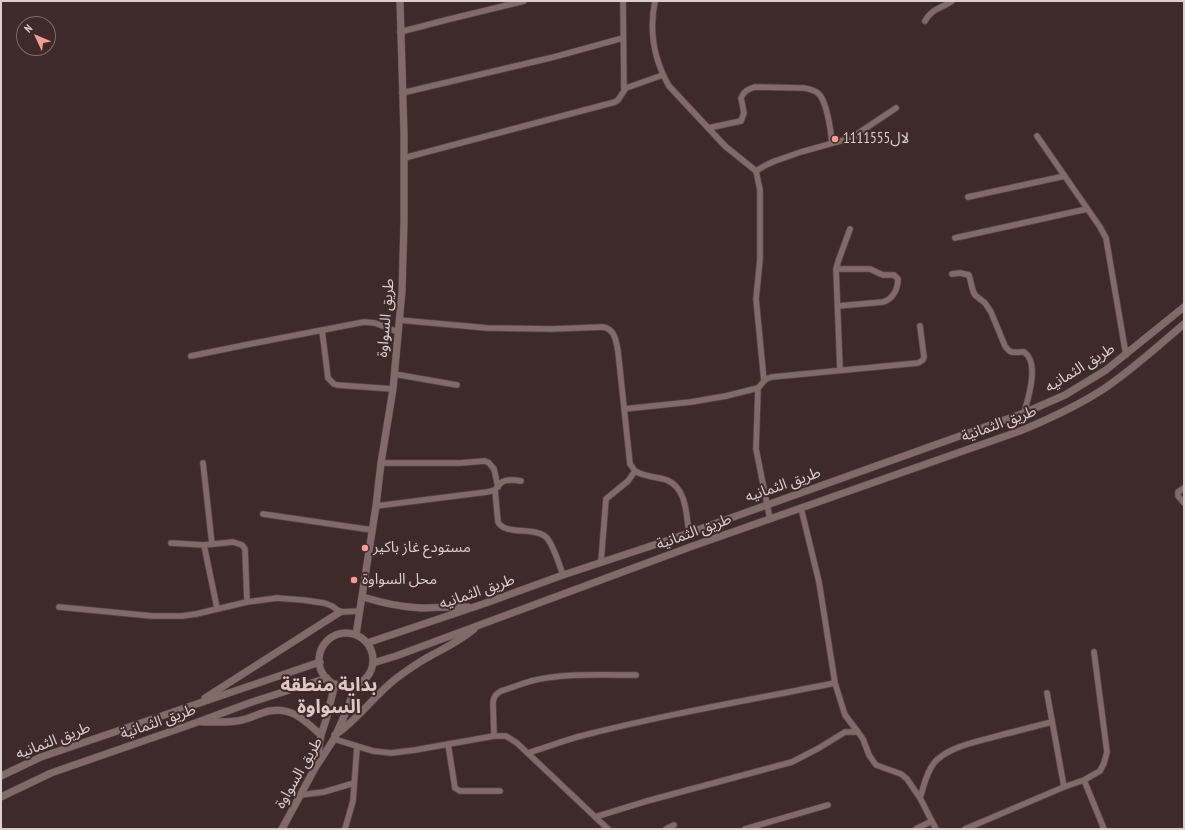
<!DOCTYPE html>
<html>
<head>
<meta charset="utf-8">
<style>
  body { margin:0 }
  #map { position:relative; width:1185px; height:830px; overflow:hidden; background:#3e2b29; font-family:"PT Sans Narrow",sans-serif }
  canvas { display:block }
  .frame { position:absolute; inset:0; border:2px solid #dbcecd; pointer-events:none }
  .north { position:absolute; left:16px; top:16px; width:40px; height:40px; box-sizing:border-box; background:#3e2b29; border:1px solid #7d6c6b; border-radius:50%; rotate:314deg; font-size:11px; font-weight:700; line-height:16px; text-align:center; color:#dbcecd }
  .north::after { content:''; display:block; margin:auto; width:14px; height:18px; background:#f59c93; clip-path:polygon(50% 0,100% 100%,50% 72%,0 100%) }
</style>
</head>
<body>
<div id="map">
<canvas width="1185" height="830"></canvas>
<div class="frame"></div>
<div class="north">N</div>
</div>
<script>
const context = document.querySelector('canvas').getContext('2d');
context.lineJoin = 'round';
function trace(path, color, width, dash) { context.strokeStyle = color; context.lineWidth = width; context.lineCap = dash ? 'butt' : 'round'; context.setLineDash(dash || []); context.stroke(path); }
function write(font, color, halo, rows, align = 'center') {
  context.font = font + ' "PT Sans Narrow","Noto Sans Arabic",sans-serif'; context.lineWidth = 4; context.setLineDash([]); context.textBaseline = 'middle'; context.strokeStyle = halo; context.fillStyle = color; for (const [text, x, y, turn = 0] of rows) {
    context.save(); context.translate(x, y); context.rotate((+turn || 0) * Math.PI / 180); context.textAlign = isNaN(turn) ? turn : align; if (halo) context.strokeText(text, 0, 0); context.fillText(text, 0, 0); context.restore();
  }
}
const minor = new Path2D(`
  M 623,1 L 624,91
  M 655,1 C 649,30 654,60 669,86 L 725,146 L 756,171 L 760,190 L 760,259 L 756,299 L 764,381
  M 925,21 C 931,9 942,8 952,1
  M 400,32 L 446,20 L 524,1
  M 402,93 L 554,57 L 623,38
  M 708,128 L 741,121 L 744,113 L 741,98 C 744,91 748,89 755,87 L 804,88 C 809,89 815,90 819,94 C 827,102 831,132 832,143
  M 1037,136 L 1100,227 L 1106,238 L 1126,355
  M 404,158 L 615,102 L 618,100 L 626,88 L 663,75
  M 756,171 L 766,165 L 775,161 L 801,152 L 851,138 L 896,108
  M 968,197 L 1065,176
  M 955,238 L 1087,209
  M 836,269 L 870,269 L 883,275 L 894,275 L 898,279 C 898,289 893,299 883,302 L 838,306
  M 952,274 L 960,273 L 969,275 L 973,291 L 975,295 L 985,303 L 991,312 L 1005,346 C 1012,356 1015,351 1024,352 C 1040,362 1028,399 1024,413
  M 399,320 L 487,328 L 552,329 L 603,327 C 615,329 616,341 618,351 L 630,464 L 635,471 L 639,473 C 648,477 658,477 667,480 C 687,489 686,514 689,533
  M 322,330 L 328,378 L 334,384 L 337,385 L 393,389
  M 191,356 L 245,345 L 364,322 L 375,323 L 398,332
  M 840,370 L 836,269 L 839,259 L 850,229
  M 394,374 L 457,385
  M 758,388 L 756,449 L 770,519
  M 624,409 L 691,402 L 726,396 L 758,388 L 766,379 L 772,377 L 918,363 L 923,360 L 924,357 L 920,326
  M 203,463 L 212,544
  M 381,463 L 460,463 L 485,461 L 489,463 L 494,469 L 498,487
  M 1184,488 L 1178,492 L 1178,496 L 1184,503
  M 495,490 L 498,522 C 505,536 536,526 547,538 C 552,544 560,566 563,575
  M 376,506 L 487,492 C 498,490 494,489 501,483 C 505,479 515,480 521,481
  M 801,508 L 819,582 L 835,683 L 845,715 L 858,732
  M 263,514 L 372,530
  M 171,543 L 204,545 L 233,542 L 242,545 L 245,549 L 247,602
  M 204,545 L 217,608
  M 601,562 L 606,499 L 628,481 L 635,471
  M 59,607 L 152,616 L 182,616 L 196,614 L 247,602 L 277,598 L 303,600 L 324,603 L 332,606 L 340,612 L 360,611
  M 1047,693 L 1064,787
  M 494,736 L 493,702 C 494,696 496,694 501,691 C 511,688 521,684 531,681 C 564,673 602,675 636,675
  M 334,739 L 373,751 L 391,753 L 415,750 L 494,736 L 506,736 L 517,743 L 608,829
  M 448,744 L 455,788 L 460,791 L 500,791
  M 528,753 C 544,748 560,742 577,737 C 662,715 749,700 835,683
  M 1084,780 L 1104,829
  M 300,795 L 324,792 L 354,783
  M 920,798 C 924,786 926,773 934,763 C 948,746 981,741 1001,735 C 1018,731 1035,726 1052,722
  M 595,817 L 647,801 L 792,762 L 819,748 L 845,732 L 858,732 L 863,739 L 869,755 L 876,765 L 901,774 L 907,779 L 920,798 L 936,829
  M 345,829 L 353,801 L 357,747
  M 666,829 L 674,825
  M 745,829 L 828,805
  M 916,829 L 932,821
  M 965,829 L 1064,787 L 1084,780 L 1100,771 L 1104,763 L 1107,752 L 1094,652`);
const tertiary = new Path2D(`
  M 363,597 C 382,603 401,607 421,608 C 436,608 452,606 468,607
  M319 660a27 27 0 1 1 54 0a27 27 0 1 1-54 0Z
  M 356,635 L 376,506 L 381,463 L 393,389 L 402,291 L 404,222 L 404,134 L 400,1
  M 367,643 L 483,604 L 563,575 L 672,539 L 1024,413 L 1065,395 L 1106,370 L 1184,307
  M 373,663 L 396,656 L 690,547 L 1020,431 C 1049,419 1078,406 1105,388 C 1133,369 1158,346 1184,324
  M 205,698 L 340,612
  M 202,722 C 215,722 229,723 242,720 C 251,718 260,713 269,711 C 293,707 305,721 321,735
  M 335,735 C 359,719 375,694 398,677 C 409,669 420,661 432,655 C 447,647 461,640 474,629
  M 316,764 L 321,735 L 326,720 L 335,684
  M 1,776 L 41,757 L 320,662
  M 1,797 L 51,773 L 198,722 L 252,702 L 327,678
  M 282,829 L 315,768 L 334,739 L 349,705 L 355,685`);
trace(minor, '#584746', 7);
trace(tertiary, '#584746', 8);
trace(minor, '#816a67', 5.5);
trace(tertiary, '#816a67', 7);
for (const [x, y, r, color] of [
  [835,139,4,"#f59c93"],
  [365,548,4,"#f59c93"],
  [354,580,4,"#f59c93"]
]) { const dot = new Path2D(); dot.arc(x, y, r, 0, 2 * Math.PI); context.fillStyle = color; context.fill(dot); trace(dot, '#3e2b29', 1.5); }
write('15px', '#dbcecd', '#3e2b29', [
  ["1111555لال",843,139],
  ["مستودع غاز باكير",373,548],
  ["محل السواوة",362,580]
], 'left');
write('15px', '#dbcecd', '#3e2b29', [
  ["طريق السواوة",386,318,-85],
  ["طريق الثمانيه",1080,368,-32],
  ["طريق الثمانية",999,424,-20],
  ["طريق الثمانيه",783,485,-19],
  ["طريق الثمانية",694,532,-20],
  ["طريق الثمانيه",477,592,-19],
  ["طريق الثمانية",158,722,-19],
  ["طريق الثمانيه",53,741,-21],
  ["طريق السواوة",299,773,-60]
]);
write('bold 19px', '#e2c8c5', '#3e2b29', [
  ["بداية منطقة",329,686],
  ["السواوة",329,708]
]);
</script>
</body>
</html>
